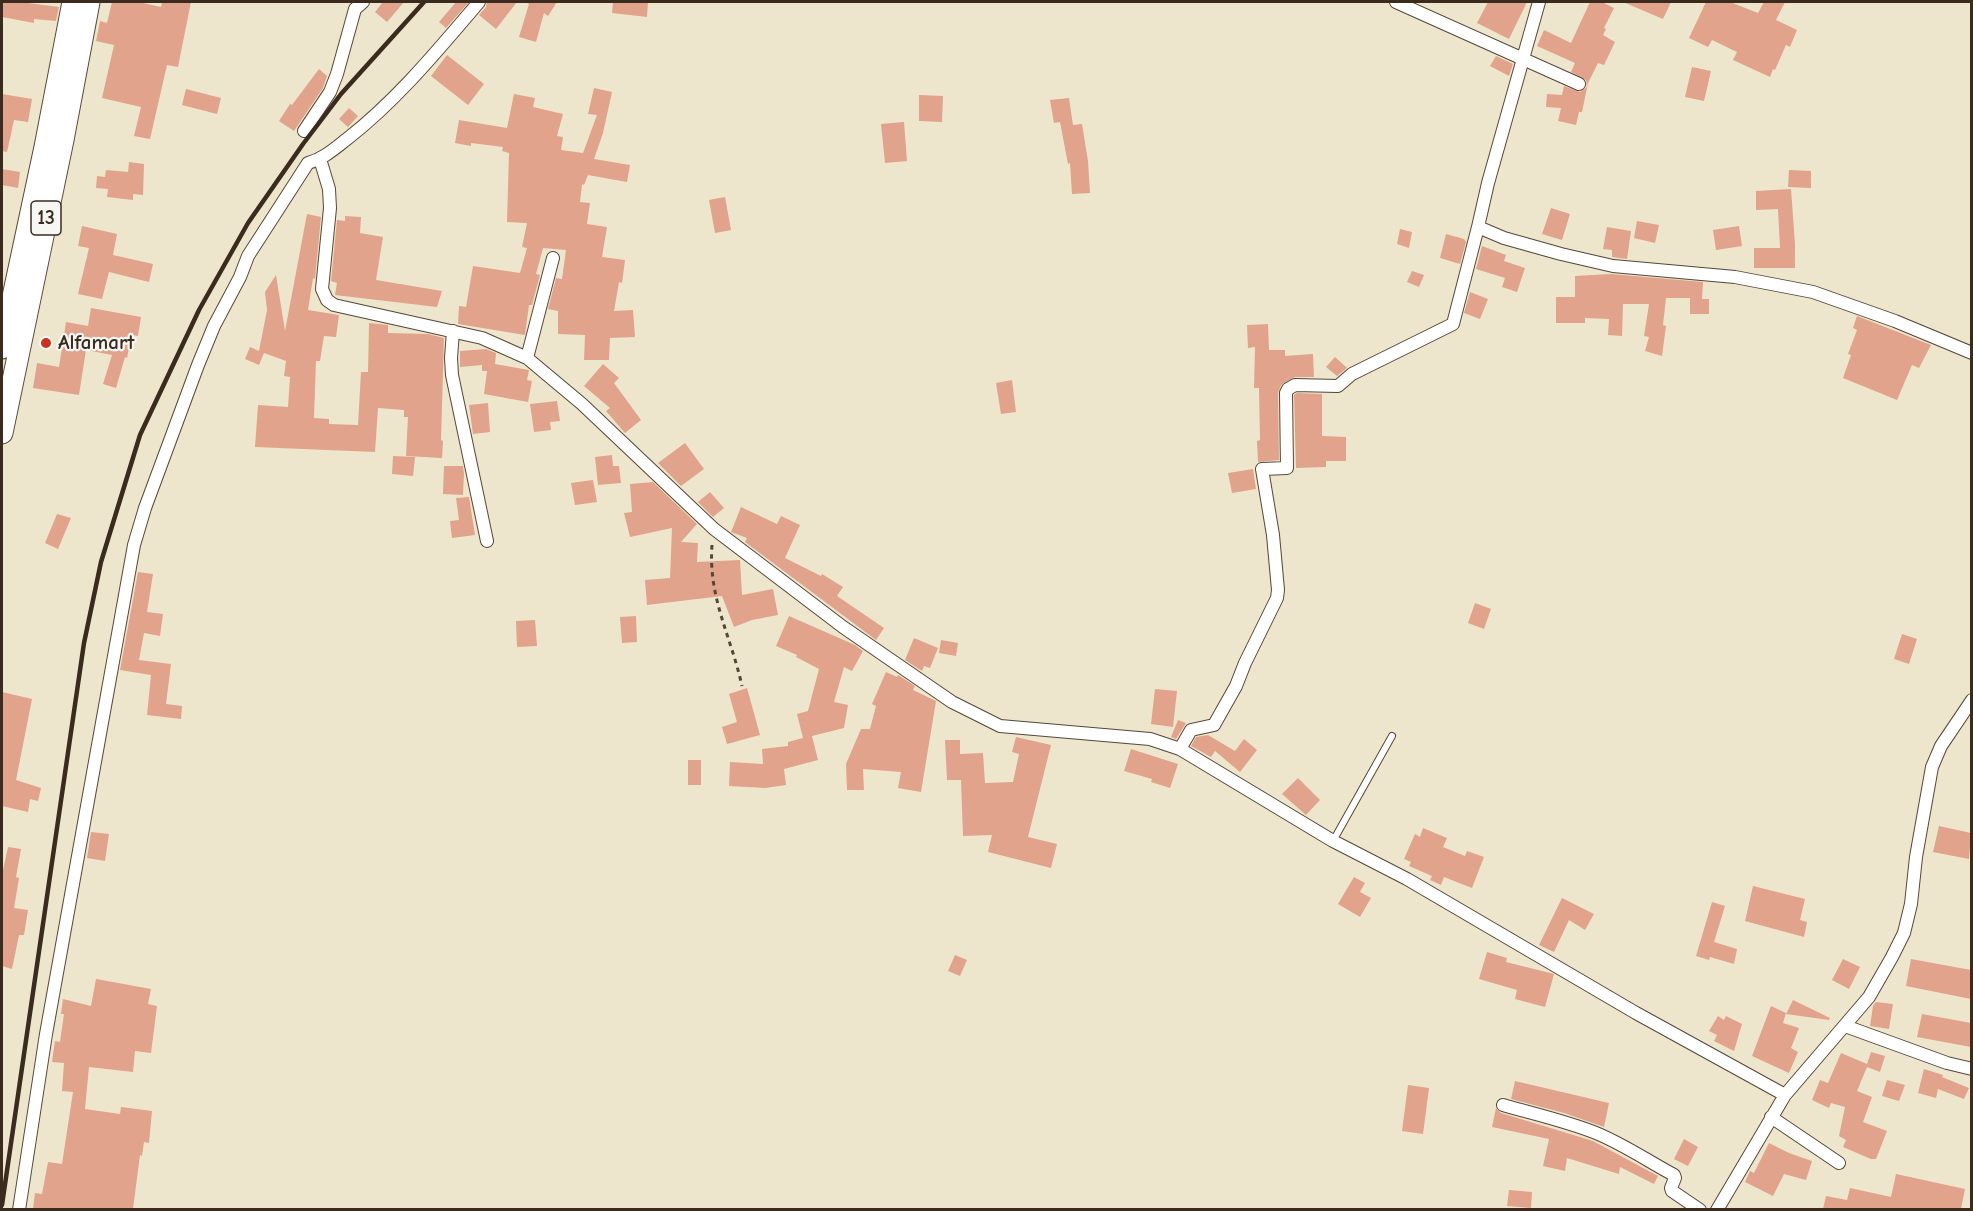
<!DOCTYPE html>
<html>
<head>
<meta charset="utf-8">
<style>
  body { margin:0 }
  #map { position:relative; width:1973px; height:1211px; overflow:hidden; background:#ede6cc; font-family:"Comic Neue",sans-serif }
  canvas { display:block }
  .frame { position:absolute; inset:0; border:3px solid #3b2a1e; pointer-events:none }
</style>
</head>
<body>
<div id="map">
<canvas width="1973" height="1211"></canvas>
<div class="frame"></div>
</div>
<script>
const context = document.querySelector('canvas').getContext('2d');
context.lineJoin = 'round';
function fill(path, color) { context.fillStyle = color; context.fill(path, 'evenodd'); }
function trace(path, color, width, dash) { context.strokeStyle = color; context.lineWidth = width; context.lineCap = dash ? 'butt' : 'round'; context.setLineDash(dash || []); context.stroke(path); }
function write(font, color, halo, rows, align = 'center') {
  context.font = font + ' "Comic Neue",sans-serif'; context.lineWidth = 4.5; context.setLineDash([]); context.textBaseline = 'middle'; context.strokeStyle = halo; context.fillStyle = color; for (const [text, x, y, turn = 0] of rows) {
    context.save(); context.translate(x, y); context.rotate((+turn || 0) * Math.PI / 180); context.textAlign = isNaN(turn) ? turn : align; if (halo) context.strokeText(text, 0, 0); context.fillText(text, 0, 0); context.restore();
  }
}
fill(new Path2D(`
  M 2,2 L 20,2 L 59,7 L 56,21 L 34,19 L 34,23 L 2,17 Z
  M 112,2 L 138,2 L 161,7 L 162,2 L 191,2 L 178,67 L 167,65 L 150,139 L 134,136 L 141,107 L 102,98 L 114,45 L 96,41 L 100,21 L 107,23 Z
  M 383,2 L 404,2 L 387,22 L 375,12 Z
  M 456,2 L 469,2 L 446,28 L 439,22 Z
  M 487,2 L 517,2 L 496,29 L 479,15 L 486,7 Z
  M 525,2 L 557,2 L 548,16 L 544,13 L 536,42 L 519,37 L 529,4 Z
  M 613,2 L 648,2 L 647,17 L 612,13 Z
  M 1488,2 L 1527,2 L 1509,39 L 1477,23 Z
  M 1590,2 L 1602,2 L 1614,8 L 1604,28 L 1606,29 L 1603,35 L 1615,42 L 1604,65 L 1598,63 L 1588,83 L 1582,112 L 1579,112 L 1576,125 L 1558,121 L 1561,108 L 1546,107 L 1547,94 L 1562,95 L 1564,86 L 1580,92 L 1587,87 L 1586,80 L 1571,72 L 1575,63 L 1537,46 L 1544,30 L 1571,43 Z
  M 1623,2 L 1671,2 L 1663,19 Z
  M 1706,2 L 1730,2 L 1758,13 L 1764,2 L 1785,2 L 1776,20 L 1797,30 L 1790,47 L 1786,45 L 1775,70 L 1773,69 L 1770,77 L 1733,60 L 1737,52 L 1712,40 L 1708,47 L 1689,38 Z
  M 447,55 L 484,84 L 468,105 L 431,76 Z
  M 1496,56 L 1513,64 L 1509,76 L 1490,66 Z
  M 1692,67 L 1711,71 L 1704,101 L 1685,97 Z
  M 319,69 L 327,76 L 323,88 L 294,131 L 279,121 L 290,104 L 292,105 Z
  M 594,88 L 612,92 L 603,133 L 594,159 L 630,165 L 627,182 L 588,175 L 584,185 L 582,184 L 580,202 L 590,203 L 587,224 L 607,227 L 602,257 L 625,260 L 622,283 L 619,282 L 614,311 L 633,310 L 635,337 L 610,338 L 609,360 L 584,360 L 585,335 L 558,334 L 558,311 L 548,309 L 556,278 L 562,279 L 566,250 L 543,248 L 536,274 L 540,275 L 532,305 L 529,305 L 525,335 L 458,324 L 459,306 L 466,307 L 473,266 L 520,273 L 527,248 L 522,247 L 527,223 L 507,222 L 509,153 L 502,151 L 503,147 L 471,143 L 471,146 L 455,143 L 459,120 L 507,128 L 514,94 L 535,98 L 533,107 L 563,114 L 557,136 L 563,137 L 561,150 L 583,153 L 597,115 L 588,114 Z
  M 186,89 L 221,98 L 217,114 L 182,105 Z
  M 2,94 L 32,99 L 28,122 L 14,120 L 7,152 L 2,151 Z
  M 919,95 L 943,96 L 942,122 L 919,121 Z
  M 1069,98 L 1073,125 L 1082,124 L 1088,161 L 1090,193 L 1072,194 L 1070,163 L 1068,164 L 1060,122 L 1054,123 L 1050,100 Z
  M 349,108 L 358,116 L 348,127 L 339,119 Z
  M 904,122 L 907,161 L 885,163 L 881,124 Z
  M 129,162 L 144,164 L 143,195 L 133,194 L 133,200 L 107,197 L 108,189 L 96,188 L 97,176 L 105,177 L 106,170 L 128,172 Z
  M 2,169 L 20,172 L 18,188 L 2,185 Z
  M 1789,170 L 1811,171 L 1811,188 L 1788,187 Z
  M 1791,189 L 1795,244 L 1795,268 L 1754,268 L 1754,248 L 1780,248 L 1778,209 L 1756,210 L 1756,191 Z
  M 725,197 L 731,230 L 715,233 L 709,200 Z
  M 1551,208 L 1570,214 L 1562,240 L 1542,234 Z
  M 307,214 L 321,217 L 315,279 L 313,278 L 308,310 L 339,315 L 336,337 L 324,336 L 320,361 L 316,361 L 314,418 L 329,419 L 329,424 L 358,425 L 361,372 L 368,372 L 369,323 L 388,325 L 388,333 L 428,334 L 444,338 L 441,440 L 443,441 L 442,458 L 406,456 L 408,417 L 404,417 L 404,410 L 378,408 L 375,452 L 255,447 L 258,405 L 288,407 L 290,377 L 284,376 L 286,361 L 264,353 L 259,365 L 245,359 L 250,347 L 259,351 L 267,310 L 265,292 L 276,275 L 285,331 Z
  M 345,216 L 361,217 L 360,233 L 383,237 L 376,280 L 442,291 L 437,307 L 335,295 L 337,283 L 331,281 L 337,220 L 345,221 Z
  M 1637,221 L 1659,225 L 1655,243 L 1634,238 Z
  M 82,226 L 117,234 L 113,255 L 153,264 L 149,282 L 109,272 L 102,299 L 78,294 L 89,248 L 78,246 Z
  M 1739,226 L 1742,246 L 1716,250 L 1713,230 Z
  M 1607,227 L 1631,231 L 1627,259 L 1612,257 L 1612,250 L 1603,249 Z
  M 1400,229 L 1412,232 L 1409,248 L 1397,244 Z
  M 1446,234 L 1464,239 L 1466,242 L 1460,264 L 1440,258 Z
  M 1482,246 L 1506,255 L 1504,261 L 1525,268 L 1517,292 L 1502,287 L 1505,278 L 1476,269 Z
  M 1412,271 L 1424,275 L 1419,287 L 1407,282 Z
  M 1611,274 L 1703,282 L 1702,299 L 1709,299 L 1709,314 L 1690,314 L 1690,298 L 1666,298 L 1663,325 L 1666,326 L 1662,356 L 1645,351 L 1649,337 L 1644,336 L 1649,304 L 1623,304 L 1622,336 L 1608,335 L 1609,319 L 1585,318 L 1585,323 L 1556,323 L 1556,297 L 1575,297 L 1575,276 Z
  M 1470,292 L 1488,299 L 1480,319 L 1464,313 Z
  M 91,308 L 141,317 L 138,336 L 132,335 L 127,358 L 125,357 L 116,388 L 103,384 L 112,355 L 86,350 L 79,395 L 33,388 L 37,363 L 59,367 L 66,322 L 88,326 Z
  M 1857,316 L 1931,345 L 1919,368 L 1912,365 L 1897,400 L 1843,378 L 1851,355 L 1848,354 L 1857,330 L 1853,328 Z
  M 1268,324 L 1269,350 L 1285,350 L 1285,356 L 1313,354 L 1314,377 L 1295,377 L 1281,385 L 1278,393 L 1279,460 L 1258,462 L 1257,441 L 1260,440 L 1259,388 L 1254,388 L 1255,347 L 1248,348 L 1247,325 Z
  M 486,349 L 496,353 L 495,364 L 529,370 L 527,380 L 532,381 L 528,402 L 484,394 L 487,371 L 482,371 L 482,365 L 460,367 L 460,351 Z
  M 1335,357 L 1347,368 L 1337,376 L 1326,367 Z
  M 603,364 L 619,378 L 614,383 L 641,420 L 625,433 L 606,411 L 610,408 L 584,386 Z
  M 1012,380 L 1016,412 L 1001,414 L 996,383 Z
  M 1297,393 L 1322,394 L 1322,436 L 1346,437 L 1346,461 L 1326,461 L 1326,467 L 1296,468 L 1294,395 Z
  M 557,401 L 560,421 L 550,422 L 551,430 L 534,432 L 530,404 Z
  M 488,403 L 490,432 L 473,434 L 469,405 Z
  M 685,443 L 704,469 L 681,486 L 658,463 Z
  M 612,455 L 613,466 L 619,466 L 621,483 L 598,485 L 595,457 Z
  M 393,456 L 415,457 L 413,476 L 392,474 Z
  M 444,466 L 463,466 L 464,474 L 463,495 L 443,494 Z
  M 1253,469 L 1256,489 L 1232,493 L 1228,473 Z
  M 593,480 L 597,502 L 575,505 L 571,483 Z
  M 653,482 L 697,524 L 681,542 L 698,543 L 697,562 L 740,560 L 742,595 L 773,589 L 778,615 L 752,620 L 734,627 L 722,596 L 647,605 L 645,580 L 670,578 L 672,528 L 630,537 L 624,513 L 632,512 L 630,484 Z
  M 710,492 L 724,508 L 713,517 L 698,502 Z
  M 469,497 L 475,535 L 452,538 L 450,521 L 459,520 L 456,498 Z
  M 741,507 L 777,524 L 781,516 L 800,525 L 785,558 L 821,576 L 822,574 L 843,587 L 837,596 L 884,628 L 876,640 L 745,542 L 747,538 L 731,532 Z
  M 57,514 L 71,518 L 58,549 L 45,543 Z
  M 138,572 L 153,574 L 147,612 L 163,614 L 160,636 L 144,633 L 139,660 L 171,664 L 166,704 L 182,706 L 181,719 L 147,715 L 151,675 L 120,670 Z
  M 1475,603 L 1491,609 L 1484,629 L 1468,623 Z
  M 636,616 L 637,642 L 622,643 L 620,617 Z
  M 789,616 L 855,645 L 863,651 L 852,671 L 844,667 L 834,702 L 848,705 L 844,728 L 812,736 L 818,760 L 784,769 L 786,785 L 765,788 L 729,786 L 730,762 L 763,764 L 762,749 L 788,746 L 788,742 L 803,738 L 797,714 L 808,711 L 819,669 L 796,657 L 797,655 L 776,646 Z
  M 535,620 L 537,646 L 517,647 L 516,621 Z
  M 1902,634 L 1917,639 L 1909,664 L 1894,659 Z
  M 914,638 L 938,648 L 930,668 L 924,666 L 922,671 L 905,660 Z
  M 941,640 L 958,643 L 956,656 L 939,653 Z
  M 886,672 L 897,677 L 898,675 L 915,686 L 913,690 L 936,701 L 921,792 L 898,788 L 901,772 L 863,769 L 864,790 L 847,790 L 846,764 L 861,729 L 870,729 L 876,706 L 872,704 Z
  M 747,688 L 760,735 L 727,744 L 722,727 L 737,722 L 729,694 Z
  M 1155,689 L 1177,691 L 1173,727 L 1151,724 Z
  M 2,692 L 32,699 L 16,780 L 41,788 L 38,801 L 30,799 L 28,812 L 2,806 Z
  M 1178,720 L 1186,723 L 1176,739 L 1171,737 Z
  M 1208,735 L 1235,751 L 1244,739 L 1257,750 L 1240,772 L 1215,751 L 1211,757 L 1191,746 L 1196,737 Z
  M 1016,737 L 1051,745 L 1028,837 L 1057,844 L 1051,868 L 988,852 L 992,835 L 963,836 L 961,780 L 947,780 L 945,740 L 960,740 L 960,754 L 983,753 L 985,783 L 1013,782 L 1019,754 L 1012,752 Z
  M 1131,749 L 1178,764 L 1170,788 L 1151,782 L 1152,779 L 1124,771 Z
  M 688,760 L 701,760 L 701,785 L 688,785 Z
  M 1298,778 L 1320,800 L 1306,815 L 1282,794 Z
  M 1939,826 L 1971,833 L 1969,859 L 1933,852 Z
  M 1423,828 L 1447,838 L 1443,847 L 1465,856 L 1467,851 L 1484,857 L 1472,888 L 1444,877 L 1441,885 L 1430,880 L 1432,876 L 1409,866 L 1411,862 L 1404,859 L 1415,834 L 1420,837 Z
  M 91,832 L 109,834 L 105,861 L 87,858 Z
  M 8,847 L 21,849 L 16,877 L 19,878 L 14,908 L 28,910 L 24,935 L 19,935 L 12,969 L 2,966 L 2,875 Z
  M 1354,877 L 1365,883 L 1360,892 L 1371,898 L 1360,917 L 1338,904 Z
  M 1753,886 L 1805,899 L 1800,920 L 1807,922 L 1804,937 L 1745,921 Z
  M 1562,898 L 1594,914 L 1585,930 L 1569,920 L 1554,952 L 1539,945 Z
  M 1712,902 L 1725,906 L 1714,942 L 1737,949 L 1734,964 L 1710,957 L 1709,960 L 1696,956 Z
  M 1487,952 L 1507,958 L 1506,962 L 1554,974 L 1545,1007 L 1515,999 L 1517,990 L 1479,979 Z
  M 955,955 L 967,960 L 960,976 L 948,971 Z
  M 1843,959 L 1860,967 L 1849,989 L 1832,980 Z
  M 1911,959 L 1971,970 L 1971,999 L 1906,986 Z
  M 96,979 L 151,989 L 148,1004 L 157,1006 L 151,1053 L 135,1051 L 133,1072 L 89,1067 L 85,1109 L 120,1114 L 121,1107 L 152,1111 L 149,1143 L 144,1142 L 142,1156 L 140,1155 L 133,1209 L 33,1209 L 35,1193 L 42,1194 L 48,1162 L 62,1164 L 73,1092 L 62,1091 L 64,1063 L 52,1062 L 55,1041 L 60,1042 L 64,1014 L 61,1014 L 63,999 L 91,1006 Z
  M 1793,1000 L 1830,1018 L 1829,1020 L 1786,1014 Z
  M 1876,1002 L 1893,1004 L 1889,1029 L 1870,1026 L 1873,1006 Z
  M 1771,1006 L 1786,1013 L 1783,1023 L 1799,1028 L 1791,1048 L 1798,1052 L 1789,1073 L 1752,1056 Z
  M 1922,1014 L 1971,1023 L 1971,1047 L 1917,1037 Z
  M 1718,1016 L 1724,1020 L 1726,1016 L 1742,1024 L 1734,1051 L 1714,1041 L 1717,1035 L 1709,1031 Z
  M 1871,1052 L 1885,1056 L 1880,1072 L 1867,1067 L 1857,1091 L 1872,1097 L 1863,1122 L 1887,1131 L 1876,1159 L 1871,1159 L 1843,1147 L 1846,1140 L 1839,1136 L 1845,1107 L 1831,1103 L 1829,1108 L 1812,1100 L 1820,1080 L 1828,1083 L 1841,1053 L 1867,1064 Z
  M 1924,1069 L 1943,1075 L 1942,1077 L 1969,1088 L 1964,1099 L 1938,1089 L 1936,1098 L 1918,1093 Z
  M 1887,1080 L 1905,1085 L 1899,1101 L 1882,1096 Z
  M 1515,1081 L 1609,1103 L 1604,1127 L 1564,1113 L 1511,1099 Z
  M 1408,1085 L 1429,1088 L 1423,1134 L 1402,1131 Z
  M 1496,1108 L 1501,1113 L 1593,1141 L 1658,1176 L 1654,1184 L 1620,1167 L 1619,1174 L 1567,1158 L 1565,1171 L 1543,1166 L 1549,1139 L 1492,1127 Z
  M 1684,1139 L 1698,1147 L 1688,1166 L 1674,1159 Z
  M 1769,1143 L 1789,1153 L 1812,1161 L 1806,1180 L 1784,1174 L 1773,1196 L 1745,1182 L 1750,1171 L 1754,1173 Z
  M 1896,1174 L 1965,1189 L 1961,1209 L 1823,1209 L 1826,1196 L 1847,1200 L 1850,1188 L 1891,1197 Z
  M 1509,1190 L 1532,1192 L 1531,1208 L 1507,1206 Z`), '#e1a38b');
const service = new Path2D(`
  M 1333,841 L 1392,736`);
const minor = new Path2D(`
  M 1396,2 L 1579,84
  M 1539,2 L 1488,183 L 1478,227 L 1504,238 L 1561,254 L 1613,266 L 1735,277 L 1813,292 L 1895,321 L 1972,353
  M 304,131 L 330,92 L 337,74 L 355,9 L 363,2
  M 320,159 L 329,189 L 330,208 L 322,289 L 327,300 L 334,305 L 482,338 L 527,358 L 582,404 L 714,529 L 843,627 L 952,702 L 1000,726 L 1150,739 L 1180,749 L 1333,841 L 1407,879 L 1636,1013 L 1785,1095 L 1869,997 L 1892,957 L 1904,933 L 1911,904 L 1916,857 L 1932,767 L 1941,746 L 1972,700
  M 453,331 L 451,358 L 452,375 L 487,541
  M 527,358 L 553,258
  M 1180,749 L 1191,730 L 1214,725 L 1236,686 L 1245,663 L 1277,598 L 1278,590 L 1273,535 L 1262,469 L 1287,468 L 1286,393 L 1288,389 L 1295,385 L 1338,386 L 1352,374 L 1453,324 L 1478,227
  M 1845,1026 L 1947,1063 L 1972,1069
  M 1503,1105 C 1534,1114 1566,1121 1596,1133 C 1623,1144 1648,1161 1674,1175 L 1675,1178 L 1671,1188 L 1672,1191 L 1700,1210
  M 1771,1117 L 1839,1163
  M 19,1210 L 46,1034 L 134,545 L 145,508 L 198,365 L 214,326 L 240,277 L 248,256 L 308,163 C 323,159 334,149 347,139 C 397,100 438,50 479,2
  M 1717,1210 L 1785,1095`);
const trunk = new Path2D(`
  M 2,348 L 45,147 L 73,2
  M 2,433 L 63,140 L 89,2`);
trace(service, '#564638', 8);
trace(minor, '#564638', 14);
trace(trunk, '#564638', 23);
trace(new Path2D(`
  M 712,545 C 708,598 731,636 742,686`), '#564638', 3, [4.5, 4.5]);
trace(service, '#fff', 6);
trace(minor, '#fff', 12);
trace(trunk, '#fff', 21);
trace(new Path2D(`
  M 2,1205 L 84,643 L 101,562 L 140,435 L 199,310 L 248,223 L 303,144 L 341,94 L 424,2`), '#3b2a1e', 4.5);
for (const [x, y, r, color] of [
  [46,343,6,"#c8321e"]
]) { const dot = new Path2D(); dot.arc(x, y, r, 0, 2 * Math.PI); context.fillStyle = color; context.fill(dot); trace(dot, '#f6f6f2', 2); }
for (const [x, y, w] of [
  [46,218,30]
]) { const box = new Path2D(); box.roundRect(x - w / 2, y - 17, w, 34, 4.5); context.fillStyle = '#f6f6f2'; context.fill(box); trace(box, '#3b2a1e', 1.5); }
write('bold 20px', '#3b2a1e', null, [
  ["13",46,218]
]);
write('bold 21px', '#3b2a1e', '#f6f6f2', [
  ["Alfamart",58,343]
], 'left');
</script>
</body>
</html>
